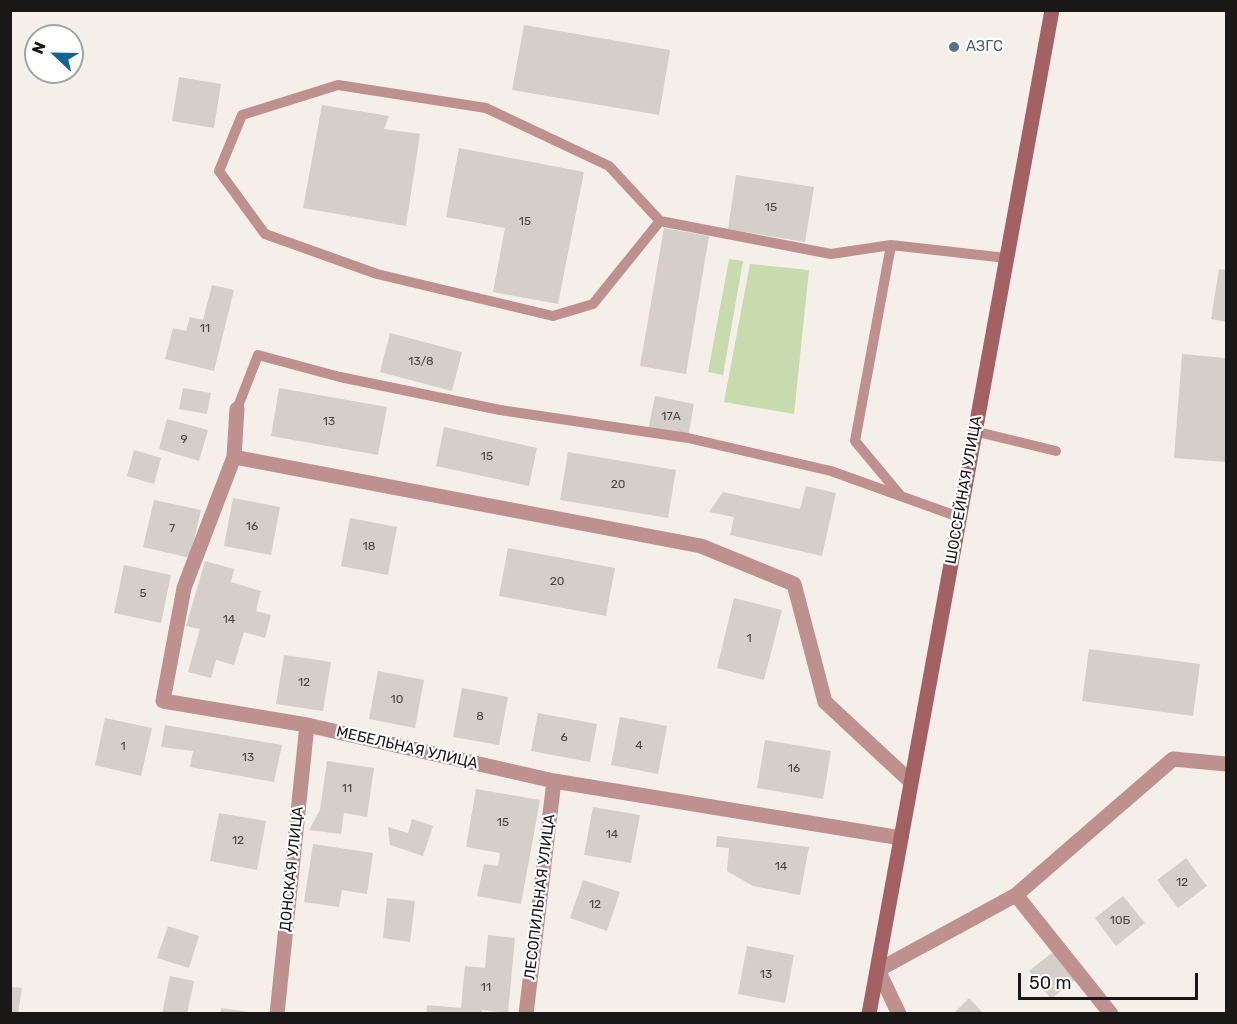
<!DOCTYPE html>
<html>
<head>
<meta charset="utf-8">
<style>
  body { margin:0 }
  #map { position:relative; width:1237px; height:1024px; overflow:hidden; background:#f5efe9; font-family:Rubik,sans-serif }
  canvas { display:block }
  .frame { position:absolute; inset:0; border:12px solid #1a1816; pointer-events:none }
  .north { position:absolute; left:24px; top:24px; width:60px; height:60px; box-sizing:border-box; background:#fff; border:2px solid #a3a3a2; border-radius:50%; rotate:292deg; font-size:16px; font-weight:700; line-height:24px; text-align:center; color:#1a1816 }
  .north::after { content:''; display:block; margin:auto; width:21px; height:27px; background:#136395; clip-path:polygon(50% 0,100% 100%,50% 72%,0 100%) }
  .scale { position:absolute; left:1018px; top:973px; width:180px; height:27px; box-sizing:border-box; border:3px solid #1a1816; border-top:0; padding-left:8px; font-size:18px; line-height:21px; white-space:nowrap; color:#1a1816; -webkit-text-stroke:4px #fff; paint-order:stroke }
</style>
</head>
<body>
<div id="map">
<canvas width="1237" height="1024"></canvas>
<div class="frame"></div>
<div class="north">N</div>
<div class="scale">50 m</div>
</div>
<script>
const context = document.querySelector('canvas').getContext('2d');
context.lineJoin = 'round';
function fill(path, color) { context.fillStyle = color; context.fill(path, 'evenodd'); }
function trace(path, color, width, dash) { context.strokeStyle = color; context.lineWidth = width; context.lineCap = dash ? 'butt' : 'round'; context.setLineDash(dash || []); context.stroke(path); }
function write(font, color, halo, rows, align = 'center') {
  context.font = font + ' Rubik,sans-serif'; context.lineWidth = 4.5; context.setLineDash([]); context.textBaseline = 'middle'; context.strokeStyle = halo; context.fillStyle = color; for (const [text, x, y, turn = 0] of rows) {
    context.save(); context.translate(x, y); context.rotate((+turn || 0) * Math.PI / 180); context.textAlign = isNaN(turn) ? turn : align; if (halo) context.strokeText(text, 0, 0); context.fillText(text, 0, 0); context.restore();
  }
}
fill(new Path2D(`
  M 729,259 L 743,261 L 723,375 L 708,372 Z
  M 750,264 L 809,270 L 794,414 L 724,402 Z`), '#c7dbae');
fill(new Path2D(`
  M 524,25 L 670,50 L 659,115 L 512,90 Z
  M 179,77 L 221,84 L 214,128 L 172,121 Z
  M 322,105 L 389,116 L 384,129 L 420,134 L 406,226 L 303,208 Z
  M 459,148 L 584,172 L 558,304 L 493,292 L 505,228 L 446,217 Z
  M 736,175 L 814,187 L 805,242 L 728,229 Z
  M 664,228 L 709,236 L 686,374 L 640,366 Z
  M 1219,269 L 1226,270 L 1226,322 L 1211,319 Z
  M 212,285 L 234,290 L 214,371 L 165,359 L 173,328 L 186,331 L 190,317 L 203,320 Z
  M 390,333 L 462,352 L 452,391 L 380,372 Z
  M 1182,354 L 1226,358 L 1226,462 L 1174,458 Z
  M 183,388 L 211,393 L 207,414 L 179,409 Z
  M 279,388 L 387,407 L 378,455 L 271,436 Z
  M 655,396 L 694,404 L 688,438 L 648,430 Z
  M 167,419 L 208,430 L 199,461 L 159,449 Z
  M 444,427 L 537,448 L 529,486 L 436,466 Z
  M 134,450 L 161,458 L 154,484 L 127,476 Z
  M 568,452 L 676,470 L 668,518 L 560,500 Z
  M 806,486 L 836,493 L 822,556 L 730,535 L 734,517 L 709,512 L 723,492 L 800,509 Z
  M 233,498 L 280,507 L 271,555 L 224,546 Z
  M 154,500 L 201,510 L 190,558 L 143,547 Z
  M 350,518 L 397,527 L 388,575 L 341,566 Z
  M 508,548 L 615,568 L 606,616 L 499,596 Z
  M 205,561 L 234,569 L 231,582 L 261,591 L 256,611 L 271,615 L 265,638 L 244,632 L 234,665 L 216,660 L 211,678 L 188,672 L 200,629 L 186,626 Z
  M 124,565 L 171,575 L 161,623 L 114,613 Z
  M 734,598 L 782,610 L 764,680 L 717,668 Z
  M 1089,649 L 1200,664 L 1193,716 L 1082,701 Z
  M 284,655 L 331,662 L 323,711 L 276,704 Z
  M 378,671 L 424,680 L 415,728 L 369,719 Z
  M 462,688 L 508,697 L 499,745 L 453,737 Z
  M 538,713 L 597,724 L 590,762 L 531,751 Z
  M 620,717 L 667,726 L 658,774 L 611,765 Z
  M 105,718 L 152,728 L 141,776 L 95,765 Z
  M 165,725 L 282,745 L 274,782 L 190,767 L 193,751 L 161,747 Z
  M 765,740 L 831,751 L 823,799 L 757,788 Z
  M 327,761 L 374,768 L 367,817 L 344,813 L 341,834 L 309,830 L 320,810 Z
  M 476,789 L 540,800 L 521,904 L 477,896 L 484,864 L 498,866 L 500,853 L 466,847 Z
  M 593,807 L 640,815 L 631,863 L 584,855 Z
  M 219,813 L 266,821 L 257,870 L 210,861 Z
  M 412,819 L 433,826 L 423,856 L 390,845 L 388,827 L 408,833 Z
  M 717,836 L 809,847 L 800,895 L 753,886 L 727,871 L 729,848 L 716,847 Z
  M 313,844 L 373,853 L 367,894 L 342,890 L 339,907 L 304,902 Z
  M 1186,858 L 1207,886 L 1178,908 L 1157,880 Z
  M 583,880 L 620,892 L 607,931 L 570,918 Z
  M 1123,896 L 1145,923 L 1116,946 L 1095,918 Z
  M 387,898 L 415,901 L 410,942 L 383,938 Z
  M 168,926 L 199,936 L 189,968 L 157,958 Z
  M 488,935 L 515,938 L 508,1013 L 482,1010 L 482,1014 L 426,1014 L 427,1005 L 461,1008 L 465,966 L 485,968 Z
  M 747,946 L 794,955 L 785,1003 L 738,994 Z
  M 1058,948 L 1080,976 L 1051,999 L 1029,971 Z
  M 170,976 L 194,981 L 187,1014 L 162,1014 Z
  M 10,987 L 22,988 L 18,1014 L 10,1014 Z
  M 969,998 L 984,1014 L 953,1014 Z
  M 221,1008 L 250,1012 L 250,1014 L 221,1014 Z`), '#d4cfc9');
trace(new Path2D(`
  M 660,221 L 593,304 L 553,316 L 377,274 L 265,234 L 219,171 L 242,115 L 338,85 L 486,108 L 609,166 L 660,221 L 831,254 L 891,245 L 1006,258
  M 891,245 L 855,441 L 900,495
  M 237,409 L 258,355 L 340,377 L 500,410 L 688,438 L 831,471 L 959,517
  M 974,431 L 1056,451`), '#bf9090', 10);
trace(new Path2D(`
  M 237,409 L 234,457 L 184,588 L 163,701 L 307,725 L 554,781 L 901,838
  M 234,457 L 701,546 L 794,584 L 825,702 L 910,781
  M 1016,895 L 1111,1014
  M 277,1014 L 307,725
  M 526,1014 L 554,781
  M 899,1014 L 878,970 L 1016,895 L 1173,759 L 1226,764`), '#bf9090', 15);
trace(new Path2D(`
  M 869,1014 L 1052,10`), '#a36163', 15);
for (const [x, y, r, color] of [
  [954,47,6,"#5c6f8a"]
]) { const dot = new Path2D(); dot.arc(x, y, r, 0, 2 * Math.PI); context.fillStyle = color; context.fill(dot); trace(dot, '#fff', 2); }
write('12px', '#484643', null, [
  ["15",771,208],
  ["15",525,222],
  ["11",205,329],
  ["13/8",421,362],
  ["17А",671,417],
  ["13",329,422],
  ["9",184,440],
  ["15",487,457],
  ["20",618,485],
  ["16",252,527],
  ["7",172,529],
  ["18",369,547],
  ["20",557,582],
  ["5",143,594],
  ["14",229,620],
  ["1",749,639],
  ["12",304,683],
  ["10",397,700],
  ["8",480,717],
  ["6",564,738],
  ["4",639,746],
  ["1",123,747],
  ["13",248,758],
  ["16",794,769],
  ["11",347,789],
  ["15",503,823],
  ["14",612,835],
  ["12",238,841],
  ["14",781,867],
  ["12",1182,883],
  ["12",595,905],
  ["10Б",1120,921],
  ["13",766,975],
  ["11",486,988]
]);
write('15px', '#4e5e75', '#fff', [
  ["АЗГС",966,47]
], 'left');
write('15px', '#1a1816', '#fff', [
  ["ШОССЕЙНАЯ УЛИЦА",964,490,-80],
  ["МЕБЕЛЬНАЯ УЛИЦА",407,748,13],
  ["ДОНСКАЯ УЛИЦА",292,869,-84],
  ["ЛЕСОПИЛЬНАЯ УЛИЦА",540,897,-83]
]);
</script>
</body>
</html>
